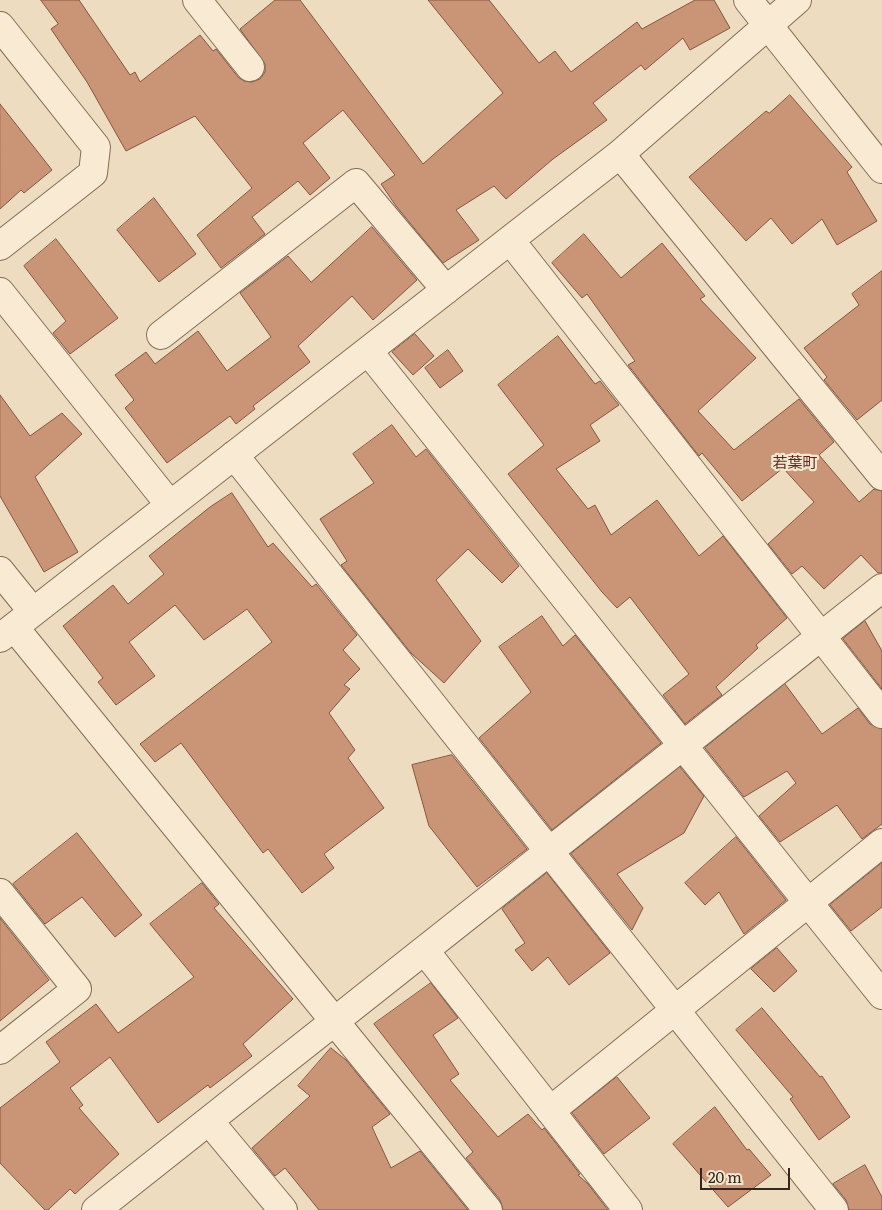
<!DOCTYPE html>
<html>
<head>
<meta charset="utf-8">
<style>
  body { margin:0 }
  #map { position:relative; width:882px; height:1210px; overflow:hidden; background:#eddcc0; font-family:Literata,serif }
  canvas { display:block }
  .scale { position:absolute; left:700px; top:1168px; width:90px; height:22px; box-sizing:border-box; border:2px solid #35271d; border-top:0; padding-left:6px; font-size:15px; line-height:18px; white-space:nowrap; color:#35271d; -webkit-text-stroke:4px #f4e7cf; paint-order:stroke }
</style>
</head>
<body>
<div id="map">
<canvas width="882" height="1210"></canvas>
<div class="scale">20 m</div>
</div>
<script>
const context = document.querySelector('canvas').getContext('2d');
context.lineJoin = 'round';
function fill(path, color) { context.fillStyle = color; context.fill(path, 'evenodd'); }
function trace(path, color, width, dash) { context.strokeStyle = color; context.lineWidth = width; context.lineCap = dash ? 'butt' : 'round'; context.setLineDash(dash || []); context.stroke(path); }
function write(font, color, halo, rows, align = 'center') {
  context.font = font + ' Literata,"Noto Sans JP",serif'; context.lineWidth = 4.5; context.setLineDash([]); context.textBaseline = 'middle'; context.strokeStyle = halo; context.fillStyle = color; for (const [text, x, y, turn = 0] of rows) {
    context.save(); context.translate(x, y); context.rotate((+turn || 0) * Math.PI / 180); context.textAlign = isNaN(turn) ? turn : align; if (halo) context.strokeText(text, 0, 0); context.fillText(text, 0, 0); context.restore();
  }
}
const building = new Path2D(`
  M 41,0 L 79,0 L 130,75 L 135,72 L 140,82 L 200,35 L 213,51 L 216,49 L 238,77 L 244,81 L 252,82 L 260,79 L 265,72 L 265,64 L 240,29 L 275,0 L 300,0 L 423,164 L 503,93 L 428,0 L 489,0 L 539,63 L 555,51 L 571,72 L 637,22 L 642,29 L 695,0 L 714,0 L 730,28 L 690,50 L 683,38 L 645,70 L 641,65 L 593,103 L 607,120 L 553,159 L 506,199 L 494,186 L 456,210 L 479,240 L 443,263 L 396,206 L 381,184 L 395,175 L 343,110 L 303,143 L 330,178 L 310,195 L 298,181 L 252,217 L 265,234 L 221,268 L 197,235 L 252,188 L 195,116 L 126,151 L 87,82 L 51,29 L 58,24 Z
  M 790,95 L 852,167 L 847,172 L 877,221 L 837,245 L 822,219 L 792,244 L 771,218 L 746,241 L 689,177 L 766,111 L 769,113 Z
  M 0,104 L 52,170 L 24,193 L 21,190 L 0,209 Z
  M 154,198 L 196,254 L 159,282 L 117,230 Z
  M 372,227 L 417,280 L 373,320 L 352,296 L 298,346 L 310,362 L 253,406 L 255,409 L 236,424 L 230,416 L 167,463 L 125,408 L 134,400 L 115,375 L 146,352 L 155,364 L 198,331 L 227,371 L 271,337 L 240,293 L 288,256 L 311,282 Z
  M 584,234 L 621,278 L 662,243 L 705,296 L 700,299 L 756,358 L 698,411 L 734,450 L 799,399 L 834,442 L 819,455 L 859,502 L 874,489 L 882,491 L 882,573 L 878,573 L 861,555 L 824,589 L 802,566 L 792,574 L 768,544 L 814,502 L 783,468 L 742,501 L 702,453 L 699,456 L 628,365 L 635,361 L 587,294 L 582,298 L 552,263 Z
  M 56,239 L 118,318 L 70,354 L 53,333 L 66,321 L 24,266 Z
  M 882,271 L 882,400 L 857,420 L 824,380 L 827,377 L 804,348 L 859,305 L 852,294 Z
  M 415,334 L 434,356 L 413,375 L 392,352 Z
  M 558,336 L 595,384 L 600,381 L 619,405 L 590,425 L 600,441 L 556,469 L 588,509 L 595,505 L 611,535 L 657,500 L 699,556 L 723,536 L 787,618 L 756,645 L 758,648 L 716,687 L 722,695 L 685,724 L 663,695 L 689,674 L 630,597 L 617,608 L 602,592 L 508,474 L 544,445 L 498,385 Z
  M 448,350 L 463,371 L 440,388 L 425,368 Z
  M 0,395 L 30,436 L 62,413 L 82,434 L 35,477 L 78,552 L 44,572 L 0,496 Z
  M 392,425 L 416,457 L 426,449 L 519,566 L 502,583 L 468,549 L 436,580 L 481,641 L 444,683 L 411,653 L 341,565 L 347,561 L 320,519 L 374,483 L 353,454 Z
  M 232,493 L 268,547 L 273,543 L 312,587 L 316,584 L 357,635 L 343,650 L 360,669 L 344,685 L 350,689 L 329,713 L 355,750 L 348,758 L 384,808 L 324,854 L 334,868 L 302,893 L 268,849 L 263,853 L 181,743 L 155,762 L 140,744 L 272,642 L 247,609 L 204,640 L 175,605 L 129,642 L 155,676 L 116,705 L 98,682 L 103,678 L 63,626 L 113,585 L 128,604 L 164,574 L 149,556 L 210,507 Z
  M 542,616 L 563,646 L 575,635 L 661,743 L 552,830 L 479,738 L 531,692 L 499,647 Z
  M 865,621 L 882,651 L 882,689 L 843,639 Z
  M 785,684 L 822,734 L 858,708 L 870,724 L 882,729 L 882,824 L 862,839 L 837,805 L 780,842 L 759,816 L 796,783 L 787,771 L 744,797 L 705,748 Z
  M 452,755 L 527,849 L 477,887 L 429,826 L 412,765 Z
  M 680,767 L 704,796 L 684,833 L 617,874 L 643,908 L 632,930 L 571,854 Z
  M 77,833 L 142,915 L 115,937 L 82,897 L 45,924 L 13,884 Z
  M 736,837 L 786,900 L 744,934 L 719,892 L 705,905 L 685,883 Z
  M 882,863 L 882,907 L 851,931 L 830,905 Z
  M 547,873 L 610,953 L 569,985 L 548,957 L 532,971 L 515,950 L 525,943 L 502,909 Z
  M 202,883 L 219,904 L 214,908 L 293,999 L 243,1044 L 252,1056 L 210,1088 L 208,1085 L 158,1123 L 110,1057 L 70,1088 L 83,1105 L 79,1108 L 119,1154 L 75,1194 L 70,1189 L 48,1210 L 45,1210 L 0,1163 L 0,1108 L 60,1062 L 46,1042 L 96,1004 L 118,1033 L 194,977 L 150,924 Z
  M 0,918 L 49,980 L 0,1021 Z
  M 777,948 L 797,971 L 774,992 L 751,969 Z
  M 431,983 L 458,1018 L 433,1035 L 459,1074 L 450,1080 L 498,1137 L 528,1114 L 542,1130 L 544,1128 L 580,1174 L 578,1175 L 588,1184 L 608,1210 L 503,1210 L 500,1200 L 466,1158 L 473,1152 L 374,1024 Z
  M 762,1008 L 820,1077 L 822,1076 L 850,1117 L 819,1140 L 790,1099 L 793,1097 L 736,1030 Z
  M 331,1048 L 346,1060 L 390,1114 L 372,1127 L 391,1168 L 420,1151 L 468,1210 L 319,1210 L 285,1168 L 275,1176 L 252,1148 L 310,1096 L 298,1086 Z
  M 617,1077 L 650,1118 L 604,1154 L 572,1113 Z
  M 715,1107 L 747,1150 L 749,1149 L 771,1175 L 728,1207 L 673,1144 Z
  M 865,1165 L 882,1197 L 882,1210 L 849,1210 L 846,1200 L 833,1184 Z`);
fill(building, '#ca9476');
trace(building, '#84563f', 1);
const minor = new Path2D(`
  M 197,0 L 250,67
  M 748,0 L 882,169
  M 0,26 L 96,147 L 93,173 L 0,246
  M 620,154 L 882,476
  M 510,240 L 882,714
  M 0,292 L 170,505
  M 161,335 L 356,183 L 446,290
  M 368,351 L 882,995
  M 234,455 L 834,1210
  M 0,571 L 33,612
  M 14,627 L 488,1210
  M 0,638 L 620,154 L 797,0
  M 0,893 L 77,989 L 0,1050
  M 425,951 L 628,1210
  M 550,1111 L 882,843
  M 209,1121 L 283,1210
  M 96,1210 L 882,588`);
trace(minor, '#856d58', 30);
trace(minor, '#f8ead3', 28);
write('15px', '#60271d', '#f4e7cf', [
  ["若葉町",795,464]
]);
</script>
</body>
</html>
